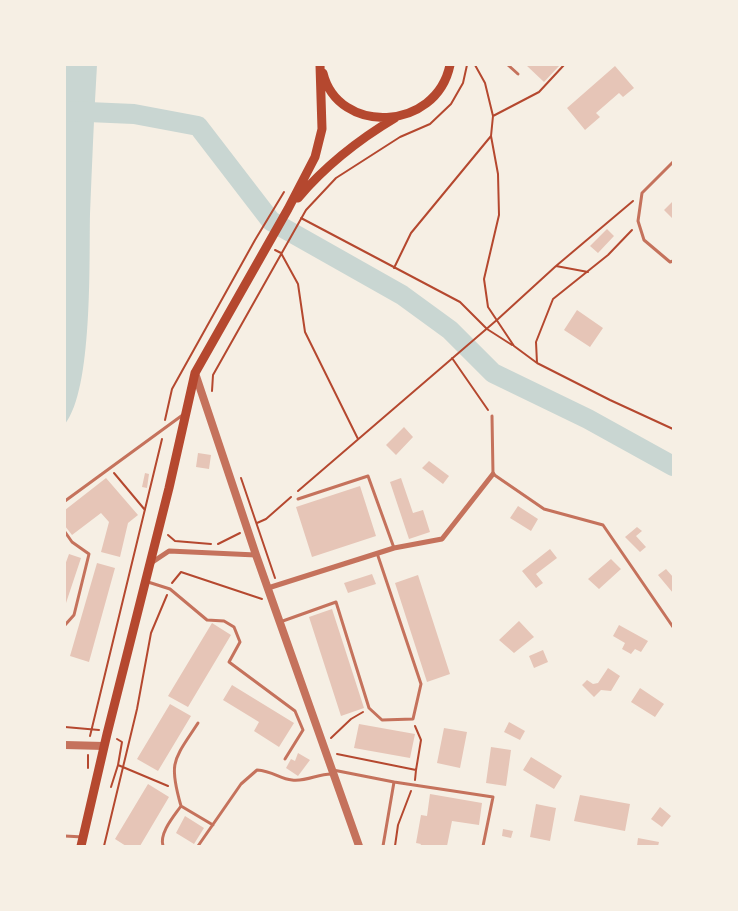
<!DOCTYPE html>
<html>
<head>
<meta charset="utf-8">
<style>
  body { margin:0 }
  #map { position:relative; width:738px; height:911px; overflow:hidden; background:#f6efe4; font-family:"Source Sans 3",sans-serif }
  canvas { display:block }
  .frame { position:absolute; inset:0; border:66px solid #f6efe4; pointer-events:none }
</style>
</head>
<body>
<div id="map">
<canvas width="738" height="911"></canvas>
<div class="frame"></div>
</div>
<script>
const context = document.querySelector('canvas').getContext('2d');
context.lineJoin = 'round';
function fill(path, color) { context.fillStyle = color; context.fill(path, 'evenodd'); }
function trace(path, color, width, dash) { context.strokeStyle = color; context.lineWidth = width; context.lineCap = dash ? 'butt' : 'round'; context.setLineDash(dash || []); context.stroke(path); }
fill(new Path2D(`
  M 65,65 L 97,65 C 94,115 92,164 90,214 C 89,262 93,389 65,424 Z`), '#c9d6d2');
trace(new Path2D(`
  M 65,111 L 134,114 L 198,126 L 271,221 L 402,295 L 450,330 L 493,373 L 588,419 L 673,466`), '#c9d6d2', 20);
fill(new Path2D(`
  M 526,65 L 560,65 L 544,82 Z
  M 615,66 L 634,88 L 623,97 L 619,93 L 596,113 L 600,117 L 585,130 L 567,108 Z
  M 673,201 L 673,219 L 664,210 Z
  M 607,229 L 614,236 L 598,253 L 590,246 Z
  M 577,310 L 603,328 L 590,347 L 564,330 Z
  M 404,427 L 413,437 L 396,455 L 386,445 Z
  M 198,453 L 211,455 L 209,469 L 196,467 Z
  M 429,461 L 449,476 L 443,484 L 422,468 Z
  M 145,473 L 149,474 L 147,488 L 142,487 Z
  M 106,478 L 138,515 L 128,523 L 120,557 L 101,552 L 109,522 L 101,513 L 72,535 L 65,526 L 65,510 Z
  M 401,478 L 413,513 L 423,510 L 430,532 L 409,539 L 390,482 Z
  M 360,486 L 376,536 L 312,557 L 296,507 Z
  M 518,506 L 538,519 L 531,531 L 510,518 Z
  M 637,527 L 642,531 L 636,536 L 646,547 L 640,552 L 625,537 Z
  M 550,549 L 557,558 L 536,574 L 543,583 L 536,588 L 522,571 Z
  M 69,554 L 81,558 L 65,606 L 65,565 Z
  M 611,559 L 621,569 L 599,589 L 588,579 Z
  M 97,563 L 115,568 L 89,662 L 70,656 Z
  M 666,569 L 673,577 L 673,593 L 658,575 Z
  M 372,574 L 376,584 L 348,593 L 344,583 Z
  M 418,575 L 450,674 L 427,682 L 395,583 Z
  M 332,609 L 364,708 L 341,716 L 309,617 Z
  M 519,621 L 534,637 L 514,653 L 499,640 Z
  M 212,623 L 231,635 L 188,707 L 168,696 Z
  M 619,625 L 648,641 L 641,652 L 635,649 L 631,654 L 622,649 L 625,643 L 613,636 Z
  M 543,650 L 548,662 L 534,668 L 529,656 Z
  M 608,668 L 620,676 L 611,691 L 601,690 L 594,697 L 582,685 L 587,680 L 593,684 L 598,683 Z
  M 232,685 L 294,723 L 279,747 L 254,731 L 259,722 L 223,700 Z
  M 640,688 L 664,704 L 655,717 L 631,702 Z
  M 170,704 L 191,716 L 158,771 L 137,759 Z
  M 509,722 L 525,731 L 520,740 L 504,732 Z
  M 359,724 L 415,734 L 410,758 L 354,748 Z
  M 444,728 L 467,732 L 460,768 L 437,763 Z
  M 491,747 L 511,750 L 506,786 L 486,783 Z
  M 298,753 L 310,760 L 298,776 L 286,768 L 291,759 L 295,761 Z
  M 531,757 L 562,776 L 554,789 L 523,770 Z
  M 148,784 L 169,797 L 140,846 L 126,846 L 115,839 Z
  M 430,794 L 482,803 L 479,825 L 452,821 L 447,846 L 420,846 L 421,844 L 416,843 L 421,815 L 427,816 Z
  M 580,795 L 630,804 L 625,831 L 574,821 Z
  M 536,804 L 556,808 L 550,841 L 530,837 Z
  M 660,807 L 671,816 L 662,827 L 651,819 Z
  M 185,816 L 204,828 L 194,844 L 176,833 Z
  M 503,829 L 513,831 L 511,838 L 502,836 Z
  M 638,838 L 659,842 L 658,846 L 637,846 Z`), '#e6c5b7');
trace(new Path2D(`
  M 475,65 L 485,83 L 493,116 L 491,136 L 498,174 L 499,215 L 484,279 L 488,307 L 514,346 L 537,363 L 610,400 L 673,429
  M 493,116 L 539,92 L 564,65
  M 301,218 L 460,302 L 487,329 L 512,345
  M 275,250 L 281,253 L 298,284 L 305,332 L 358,439
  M 556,266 L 588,272
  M 394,268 L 411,233 L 491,136
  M 452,358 L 488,410
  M 537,363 L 536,342 L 553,299 L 608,255 L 632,230
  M 212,391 L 213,375 L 306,210 L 336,178 L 400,137 L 430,124 L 451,104 L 463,83 L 467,65
  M 165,420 L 172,389 L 255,240 L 284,192
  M 114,473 L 145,510
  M 241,478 L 275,578
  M 298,491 L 498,319 L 556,266 L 633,201
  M 257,523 L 266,519 L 291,497
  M 168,535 L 175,541 L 211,544
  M 218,544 L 240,533
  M 172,583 L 181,572 L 262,599
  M 415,726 L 421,740 L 416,770
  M 65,727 L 99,730
  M 90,736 L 162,439
  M 331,738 L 351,719 L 363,712
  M 117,739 L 122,742 L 118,765
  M 337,754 L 416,770 L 415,780
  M 88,755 L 88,768
  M 111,787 L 118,765 L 168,786
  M 104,846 L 137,709 L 151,633 L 167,595
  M 395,846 L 398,825 L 411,791`), '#b5482f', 2);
trace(new Path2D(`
  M 508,65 L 518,74
  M 673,162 L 642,193 L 638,221 L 644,240 L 670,262 L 673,261
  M 492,416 L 493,474 L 544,509 L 603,525 L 673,627
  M 298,499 L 368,476 L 394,548
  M 65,501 L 184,414
  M 65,532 L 72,542 L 89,554 L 74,615 L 65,625
  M 148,582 L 170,589 L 207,620 L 224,621 L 234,627 L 240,642 L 229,662 L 295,711 L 303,730 L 285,759
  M 280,622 L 336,602 L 369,708 L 382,720 L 413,719 L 421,684 L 377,553
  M 333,770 L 394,782 L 383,846
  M 394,782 L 493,797 L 483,846
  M 181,806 C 168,761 174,760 198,723
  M 65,836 L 83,837
  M 163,846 C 159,833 174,816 181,806 L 213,825
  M 198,846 L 241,784 L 257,770 C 273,771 280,779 292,780 C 307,782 319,773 333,774`), '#c5725c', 3);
trace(new Path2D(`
  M 151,563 L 169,551 L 256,555
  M 268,588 L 394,548 L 442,539 L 493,474`), '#c5725c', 5);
trace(new Path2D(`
  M 195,373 L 256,555 L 359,846
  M 65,745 L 104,746`), '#c5725c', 8);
trace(new Path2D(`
  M 323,73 C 338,135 436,132 450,65
  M 298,198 C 327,164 358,140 395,118
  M 81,846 L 107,734 L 169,488 L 195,373 L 288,209 L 315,157 L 322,129 L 320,65`), '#b5482f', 9);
</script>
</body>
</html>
